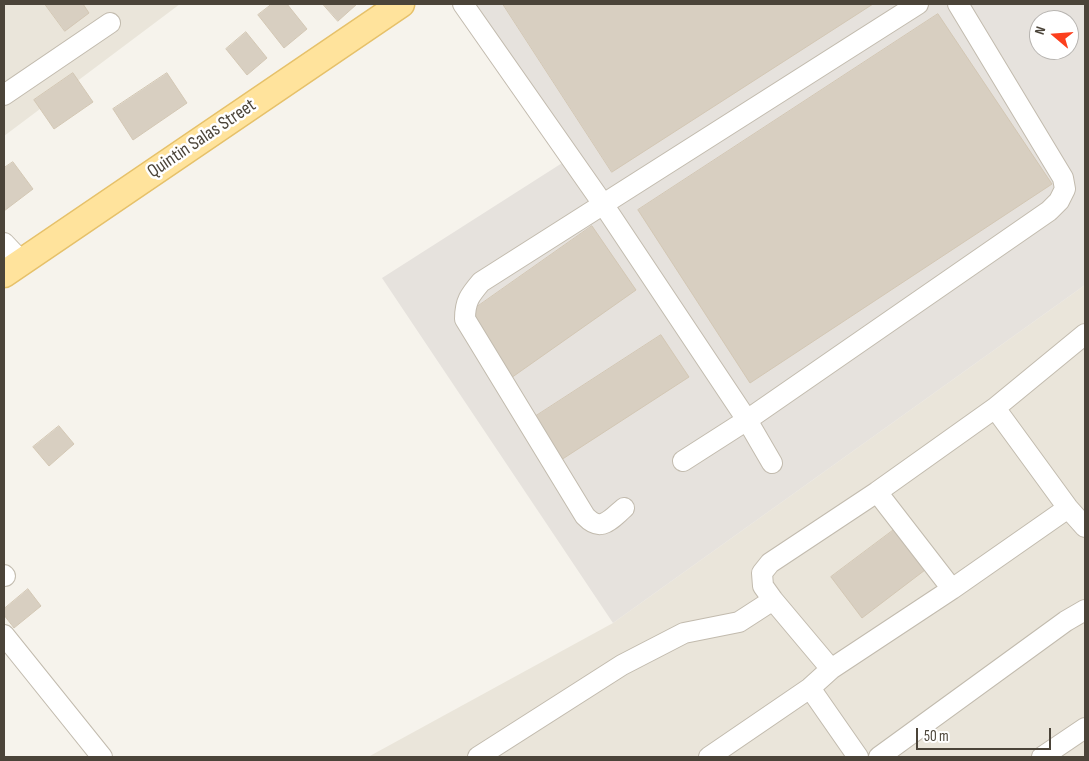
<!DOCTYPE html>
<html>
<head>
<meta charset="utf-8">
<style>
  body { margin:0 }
  #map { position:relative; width:1089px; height:761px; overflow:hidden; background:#f6f3ec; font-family:"Sofia Sans Condensed",sans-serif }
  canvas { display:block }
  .frame { position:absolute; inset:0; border:5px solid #4b4439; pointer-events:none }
  .north { position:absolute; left:1029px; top:10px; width:50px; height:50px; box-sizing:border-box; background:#fff; border:1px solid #b7b4b0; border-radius:50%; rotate:288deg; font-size:14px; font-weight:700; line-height:20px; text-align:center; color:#4b4439 }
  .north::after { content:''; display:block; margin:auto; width:18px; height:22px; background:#fc3f1d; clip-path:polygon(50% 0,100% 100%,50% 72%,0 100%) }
  .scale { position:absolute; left:916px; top:728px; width:135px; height:22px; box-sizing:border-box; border:2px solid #4b4439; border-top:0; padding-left:6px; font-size:15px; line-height:18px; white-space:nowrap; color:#4b4439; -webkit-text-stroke:4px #fff; paint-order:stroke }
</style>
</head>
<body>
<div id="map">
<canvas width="1089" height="761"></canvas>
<div class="frame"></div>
<div class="north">N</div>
<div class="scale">50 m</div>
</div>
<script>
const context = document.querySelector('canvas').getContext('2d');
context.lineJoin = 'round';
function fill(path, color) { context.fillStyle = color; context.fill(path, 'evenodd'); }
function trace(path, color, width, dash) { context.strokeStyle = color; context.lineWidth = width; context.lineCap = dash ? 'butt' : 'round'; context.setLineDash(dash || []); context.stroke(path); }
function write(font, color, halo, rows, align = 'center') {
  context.font = font + ' "Sofia Sans Condensed",sans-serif'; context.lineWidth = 5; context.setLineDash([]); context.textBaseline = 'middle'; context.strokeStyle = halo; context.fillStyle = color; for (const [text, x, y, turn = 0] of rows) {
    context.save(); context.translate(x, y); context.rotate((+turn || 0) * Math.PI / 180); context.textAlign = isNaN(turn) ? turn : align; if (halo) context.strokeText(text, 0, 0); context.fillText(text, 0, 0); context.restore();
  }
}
fill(new Path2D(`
  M 4,4 L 180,4 L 4,136 Z
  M 1085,285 L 1085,757 L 368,757 L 613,623 Z`), '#eae5da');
fill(new Path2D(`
  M 463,4 L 1085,4 L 1085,285 L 613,623 L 382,278 L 570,158 ZM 1039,20 L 1069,20 L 1069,50 L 1039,50 Z`), '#e6e2dd');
const building = new Path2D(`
  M 45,4 L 83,4 L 89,13 L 65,31 Z
  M 272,4 L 287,4 L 307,29 L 284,48 L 258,15 Z
  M 323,4 L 357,4 L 338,21 Z
  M 503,4 L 873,4 L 612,172 Z
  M 938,14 L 1052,184 L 750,383 L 638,210 Z
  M 246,32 L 267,58 L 247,75 L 226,49 Z
  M 73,73 L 93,102 L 54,129 L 34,100 Z
  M 167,73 L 187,103 L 133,140 L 113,109 Z
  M 13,162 L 33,189 L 4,211 L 4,168 Z
  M 592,226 L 636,290 L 511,378 L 467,314 Z
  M 661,335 L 689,377 L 561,460 L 533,418 Z
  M 59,426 L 74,444 L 49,466 L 33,447 Z
  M 895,529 L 925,570 L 862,618 L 831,577 Z
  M 28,589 L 41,606 L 14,628 L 4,615 L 4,609 Z`);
fill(building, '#d8cfc1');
trace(building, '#d3c7b4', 1);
const minor = new Path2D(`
  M 463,4 L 603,204 L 747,420 L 772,463
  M 4,95 L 110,23
  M 4,243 L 22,262
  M 1085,334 L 995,408 L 1068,508 L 1085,527
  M 683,461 L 747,420 L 1049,211 L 1059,201 L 1065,189 L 1063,178 L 958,4
  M 877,492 L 952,589
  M 624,508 C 610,520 601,533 585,516 L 465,319 C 465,301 470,295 481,282 L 918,4
  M 4,575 L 5,576
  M 4,635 L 102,757
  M 831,669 L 773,600 L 763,586 L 762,573 L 770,563 L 877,492 L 995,408
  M 810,688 L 858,757
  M 478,757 L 622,665 L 684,633 L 739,622 L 773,600
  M 709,757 L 810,688 L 831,669 L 952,589 L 1068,508
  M 879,757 L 1066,621 L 1085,610
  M 1042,757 L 1085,728`);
const major = new Path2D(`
  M 4,274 L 401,4`);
trace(minor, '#c2bbae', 22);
trace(major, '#e6c16a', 29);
trace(minor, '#fff', 20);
trace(major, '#ffe39c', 26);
write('19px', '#4b4439', '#fff', [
  ["Quintin Salas Street",202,139,-34]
]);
</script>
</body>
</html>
